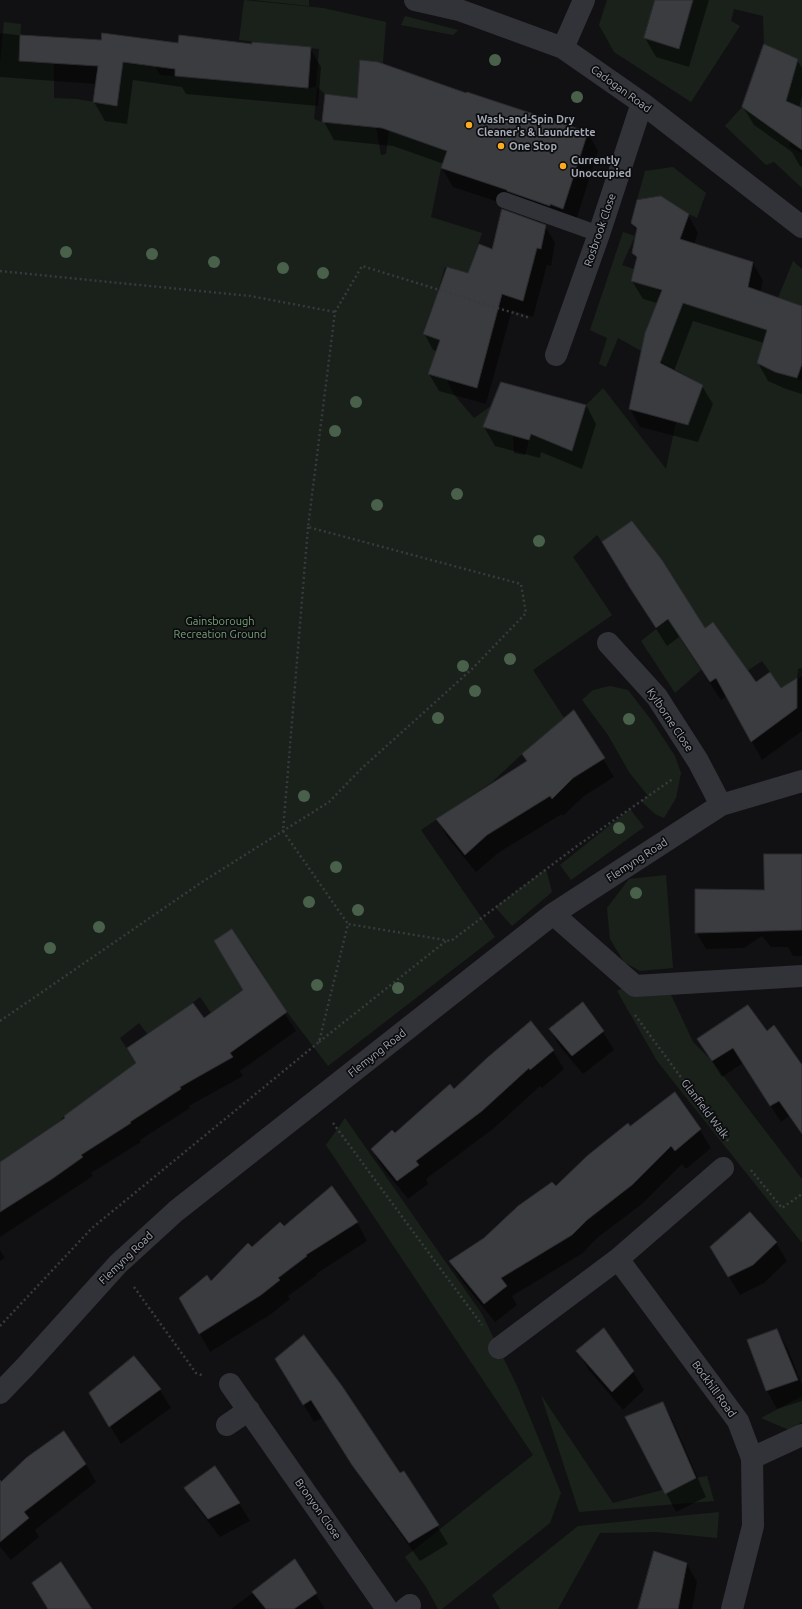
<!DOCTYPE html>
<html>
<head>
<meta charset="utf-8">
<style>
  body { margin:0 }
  canvas { display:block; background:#111113 }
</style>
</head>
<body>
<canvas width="802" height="1609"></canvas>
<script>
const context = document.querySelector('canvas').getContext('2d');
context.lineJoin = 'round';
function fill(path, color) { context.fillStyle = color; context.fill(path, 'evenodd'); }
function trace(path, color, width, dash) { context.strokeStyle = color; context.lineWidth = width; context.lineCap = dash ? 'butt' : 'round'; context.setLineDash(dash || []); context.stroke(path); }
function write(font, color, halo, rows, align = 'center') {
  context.font = font + ' Ubuntu,sans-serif'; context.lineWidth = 3.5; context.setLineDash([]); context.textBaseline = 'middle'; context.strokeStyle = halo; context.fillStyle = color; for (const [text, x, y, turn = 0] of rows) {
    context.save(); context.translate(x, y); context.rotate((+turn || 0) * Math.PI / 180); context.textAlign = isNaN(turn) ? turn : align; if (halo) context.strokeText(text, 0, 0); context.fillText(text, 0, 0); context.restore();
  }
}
fill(new Path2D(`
  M 244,0 L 323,8 L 386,22 L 383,63 L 360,61 L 357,98 L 325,94 L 317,87 L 314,119 L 322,122 L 376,127 L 381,155 L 386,154 L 389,131 L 447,150 L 441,168 L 431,217 L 482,233 L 468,273 L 445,267 L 438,290 L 456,295 L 452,312 L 433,304 L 423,333 L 440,340 L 428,374 L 448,379 C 447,390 467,409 474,418 L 491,406 L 483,427 L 513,436 L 514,453 L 525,455 L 531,434 L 572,451 L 586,405 L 603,388 L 666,469 L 676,422 L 703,385 L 618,338 L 606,367 L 599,364 L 607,338 L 590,330 L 623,232 L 635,236 L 622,265 L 634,269 L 632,281 L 651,286 L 661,292 L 647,327 L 671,336 L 683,302 L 767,330 L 757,363 L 802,381 L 802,668 L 798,669 L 797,678 L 781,688 L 762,661 L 747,671 L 713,622 L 683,642 L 702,669 L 675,693 L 641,641 L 689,603 L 602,542 L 597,535 L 573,557 L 612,615 L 533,670 L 564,718 L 522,754 L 492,782 L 421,830 L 495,937 L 328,1066 L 287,1012 L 242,942 L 254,963 L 243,990 L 211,1013 L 200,997 L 149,1036 L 139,1023 L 120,1038 L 137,1064 L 64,1116 L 60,1121 L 0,1162 L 0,63 L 4,22 L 21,24 L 19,61 L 54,63 L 54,98 L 77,99 L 117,106 L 123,62 L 155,66 L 160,75 L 308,88 L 316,87 L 319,49 L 239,40 Z
  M 254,0 L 309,0 L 309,6 Z
  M 607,0 L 655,0 L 644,38 L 679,49 L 693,0 L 802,0 L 802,108 L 799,107 L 789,147 L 802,153 L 802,188 L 774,162 L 766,165 L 725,126 L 742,107 L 798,59 L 764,44 L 763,16 L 734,9 L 731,21 L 740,26 L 691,102 L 614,52 L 599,25 Z
  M 405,16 L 458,30 L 453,35 L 401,25 Z
  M 673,167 L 706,193 L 697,218 L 689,214 L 661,196 L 637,200 L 645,171 Z
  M 793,261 L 802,269 L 802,306 L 778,298 Z
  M 610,686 L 628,690 L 652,721 L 675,756 L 681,773 L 676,798 L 664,818 L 655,814 L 641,801 L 648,796 L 629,772 L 608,735 L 582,700 L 593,690 Z
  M 630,809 L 644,827 L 571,880 L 560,865 Z
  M 546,869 L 552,892 L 512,926 L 495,907 Z
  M 666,875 L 673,968 L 640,971 L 624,962 L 610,939 L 607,908 L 629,879 Z
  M 632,983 L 666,984 L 693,1042 L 712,1061 L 802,1179 L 802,1243 L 657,1061 L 617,991 Z
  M 345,1118 L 482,1314 L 517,1386 L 561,1493 L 550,1523 L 442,1609 L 438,1609 L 426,1587 L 405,1557 L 533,1455 L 326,1145 Z
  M 541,1395 L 613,1503 L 662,1490 L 672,1491 L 696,1478 L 707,1476 L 714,1501 L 579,1512 Z
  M 802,1396 L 802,1422 L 789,1430 L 761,1418 Z
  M 719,1512 L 717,1538 L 657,1532 L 600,1533 L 558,1609 L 500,1609 L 492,1595 L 578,1526 Z`), '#19211a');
fill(new Path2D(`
  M 656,0 L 709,0 L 689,67 L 656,57 L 645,38 Z
  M 0,33 L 43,38 L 179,44 L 253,45 L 310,48 L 321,67 L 318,106 L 186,94 L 182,87 L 133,80 L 127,124 L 105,121 L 94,102 L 96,84 L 0,77 Z
  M 797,60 L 802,68 L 802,96 L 799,108 L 802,109 L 802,167 L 800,166 L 792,152 L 754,125 L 743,107 Z
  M 467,93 L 588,133 L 598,151 L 574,227 L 453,187 L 442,168 L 444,164 L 393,146 L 334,140 L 324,122 L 358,99 Z
  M 688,215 L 698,233 L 694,245 L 753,263 L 763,281 L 760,293 L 802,307 L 802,394 L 786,389 L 768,381 L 758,363 L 764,343 L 693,321 L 674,371 L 702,386 L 713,404 L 698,442 L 640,427 L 630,409 L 657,303 L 643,299 L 632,281 L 637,260 L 633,253 L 637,232 L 632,223 Z
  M 545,226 L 555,243 L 551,266 L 547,265 L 533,317 L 512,310 L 486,404 L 439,391 L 429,374 L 437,352 L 433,350 L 424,333 L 468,274 L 493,250 Z
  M 586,405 L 596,424 L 582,469 L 541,452 L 540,458 L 495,446 L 484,427 Z
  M 604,543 L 704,629 L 755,683 L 781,689 L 802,676 L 802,731 L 762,760 L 727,696 L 721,700 L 679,637 L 667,646 L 642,607 Z
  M 574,711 L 614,777 L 584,796 L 563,816 L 562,814 L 498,853 L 476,872 L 448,838 L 437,819 L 527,761 Z
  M 802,855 L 802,956 L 793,956 L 788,947 L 771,947 L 762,936 L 744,948 L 706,949 L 696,932 L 765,891 Z
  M 232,931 L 296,1031 L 240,1071 L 243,1076 L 189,1106 L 190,1108 L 140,1140 L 141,1142 L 91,1173 L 93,1176 L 0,1237 L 0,1163 L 66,1118 L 244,990 Z
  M 583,1004 L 603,1032 L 614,1050 L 583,1074 L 561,1048 L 550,1030 Z
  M 531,1023 L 553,1051 L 564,1069 L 542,1088 L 540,1086 L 493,1129 L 426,1179 L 428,1184 L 408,1199 L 383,1168 L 372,1150 L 454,1091 Z
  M 767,1033 L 802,1067 L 802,1135 L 789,1116 L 781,1122 L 743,1063 L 722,1077 L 699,1040 Z
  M 674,1093 L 700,1130 L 711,1148 L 686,1169 L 682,1164 L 642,1204 L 597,1238 L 583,1253 L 512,1296 L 517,1305 L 495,1322 L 461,1280 L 450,1262 L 556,1188 L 630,1127 Z
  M 750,1214 L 776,1243 L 787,1261 L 764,1283 L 740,1295 L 722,1265 Z
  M 357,1222 L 367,1241 L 316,1274 L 317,1275 L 288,1296 L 290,1299 L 271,1314 L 210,1352 L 180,1299 L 211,1283 L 284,1228 Z
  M 0,1250 L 5,1258 L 0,1261 Z
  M 777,1330 L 788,1349 L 802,1385 L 802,1401 L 777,1409 L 767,1391 Z
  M 578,1351 L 633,1372 L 644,1390 L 623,1410 L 588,1369 Z
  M 134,1358 L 160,1390 L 171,1408 L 121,1444 L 101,1411 Z
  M 287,1378 L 400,1475 L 404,1472 L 448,1544 L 420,1561 L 364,1483 L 323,1418 L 314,1422 Z
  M 663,1403 L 673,1421 L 706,1497 L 676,1512 L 627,1417 Z
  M 86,1464 L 96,1482 L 35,1530 L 39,1537 L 11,1560 L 0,1547 L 0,1484 Z
  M 186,1488 L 239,1503 L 250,1521 L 220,1537 L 196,1506 Z
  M 295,1561 L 325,1609 L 231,1609 Z
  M 687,1564 L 697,1582 L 692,1609 L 640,1609 Z`), '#0007');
const building = new Path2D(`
  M 655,0 L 693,0 L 679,49 L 644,38 Z
  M 102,33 L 178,43 L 179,35 L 252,44 L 252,42 L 311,47 L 308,88 L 175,76 L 175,69 L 123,62 L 117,106 L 93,102 L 98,66 L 19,61 L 20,35 L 101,40 Z
  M 764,44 L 798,59 L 786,101 L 802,108 L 802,150 L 742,107 Z
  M 360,60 L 378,62 L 466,93 L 467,92 L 588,132 L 563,209 L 550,204 L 550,206 L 507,191 L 507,190 L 441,168 L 447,151 L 382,128 L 322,122 L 325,94 L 357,98 Z
  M 661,196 L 689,214 L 680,239 L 753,262 L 748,287 L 802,306 L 802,364 L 797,378 L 775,372 L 757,363 L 767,330 L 683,303 L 660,363 L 703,385 L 688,425 L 629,409 L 645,333 L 662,290 L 631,281 L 637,257 L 632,253 L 637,228 L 631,223 L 637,200 Z
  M 502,209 L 546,225 L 541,249 L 537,248 L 523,301 L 502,294 L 477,388 L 428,374 L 440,340 L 423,334 L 447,267 L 468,273 L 479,244 L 492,249 Z
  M 501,382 L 586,405 L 572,451 L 531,434 L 529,440 L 483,427 Z
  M 632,521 L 662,560 L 705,628 L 713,622 L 756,682 L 770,672 L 781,688 L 797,678 L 797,708 L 751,742 L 716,678 L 710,682 L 668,619 L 656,628 L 630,588 L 602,542 Z
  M 574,710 L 605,758 L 573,778 L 552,799 L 550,796 L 487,835 L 465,855 L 436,819 L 527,761 L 522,754 Z
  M 764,854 L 802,854 L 802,930 L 695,933 L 695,889 L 764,890 Z
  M 232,929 L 287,1012 L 230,1053 L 233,1057 L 180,1087 L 181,1089 L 130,1122 L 131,1123 L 81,1155 L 83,1157 L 52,1179 L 0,1212 L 0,1162 L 65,1118 L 64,1116 L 136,1063 L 127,1048 L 193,1003 L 204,1018 L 243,990 L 214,941 Z
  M 583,1002 L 604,1031 L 572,1056 L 549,1029 Z
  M 748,1005 L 767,1031 L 774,1025 L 802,1065 L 802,1134 L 779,1101 L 770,1106 L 733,1048 L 712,1061 L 697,1039 Z
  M 531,1021 L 554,1050 L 530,1070 L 529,1068 L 482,1111 L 416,1161 L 419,1165 L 397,1181 L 371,1149 L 392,1130 L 395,1133 L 450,1084 L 454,1089 L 487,1058 Z
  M 675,1092 L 701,1129 L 675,1151 L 671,1146 L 632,1185 L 587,1220 L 572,1235 L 501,1278 L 507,1286 L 484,1304 L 449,1261 L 484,1238 L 518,1206 L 552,1182 L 556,1186 L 587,1156 L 628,1123 L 630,1126 Z
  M 332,1186 L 358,1222 L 306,1255 L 307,1256 L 278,1278 L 280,1280 L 261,1295 L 199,1334 L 179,1298 L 207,1275 L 211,1281 L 248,1243 L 252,1247 L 280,1222 L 284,1226 Z
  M 750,1212 L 777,1242 L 753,1265 L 728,1277 L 710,1247 Z
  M 604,1328 L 634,1371 L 612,1392 L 576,1351 Z
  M 777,1329 L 798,1380 L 766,1391 L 747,1340 Z
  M 304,1335 L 342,1386 L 400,1473 L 404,1471 L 439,1525 L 409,1543 L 352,1465 L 311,1400 L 303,1405 L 275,1359 Z
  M 134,1356 L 161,1389 L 109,1427 L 89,1393 Z
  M 663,1402 L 696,1478 L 665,1494 L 625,1417 Z
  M 64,1431 L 86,1464 L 24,1512 L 29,1518 L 0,1542 L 0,1480 L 1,1482 L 26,1458 Z
  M 215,1466 L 240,1503 L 208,1519 L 184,1488 Z
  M 654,1551 L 687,1563 L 678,1609 L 638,1609 Z
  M 295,1559 L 317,1593 L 294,1609 L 266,1609 L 252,1592 Z
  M 61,1562 L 92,1609 L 48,1609 L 32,1583 Z`);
fill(building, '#3b3c40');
trace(building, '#2b2b2f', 1);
trace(new Path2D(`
  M 0,271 L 250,296 L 335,312
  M 308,527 L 283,831 L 348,924
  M 635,1015 L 728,1141
  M 0,1021 L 202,882 L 329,802 L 361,769 L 472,669 L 526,613 L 521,584 L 308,527 L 335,312 L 362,266 L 530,318
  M 319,1042 L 446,941
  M 333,1123 L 482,1325
  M 751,1170 L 782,1208 L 802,1194
  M 134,1287 L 196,1373 L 204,1376
  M 0,1326 L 92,1228 L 319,1042 L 348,924 L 451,941 L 577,846 L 674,778`), '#383a3f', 2.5, [2, 3]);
trace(new Path2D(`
  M 504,200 L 599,234`), '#323338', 16);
trace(new Path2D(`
  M 415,0 L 459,10 L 563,48 L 642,103 L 802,227
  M 563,48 L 584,0
  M 556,355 L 599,234 L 642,103
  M 608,643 L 657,697 L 698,761 L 721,805
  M 553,914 L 635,986 L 802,976
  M 618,1259 L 738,1421 L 752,1458 L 753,1526 L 732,1609
  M 499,1348 L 618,1259 L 723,1168
  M 230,1384 L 387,1609
  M 0,1393 L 25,1367 L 118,1264 L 176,1211 L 553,914 L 721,805 L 802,781
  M 227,1425 L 249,1410
  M 752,1458 L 802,1435
  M 405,1609 L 410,1605`), '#323338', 22);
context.fillStyle = '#49604b';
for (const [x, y] of [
  [495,60],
  [577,97],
  [66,252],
  [152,254],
  [214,262],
  [283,268],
  [323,273],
  [356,402],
  [335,431],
  [457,494],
  [377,505],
  [539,541],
  [510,659],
  [463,666],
  [475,691],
  [438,718],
  [629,719],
  [304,796],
  [619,828],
  [336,867],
  [636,893],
  [309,902],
  [358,910],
  [99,927],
  [50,948],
  [317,985],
  [398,988]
]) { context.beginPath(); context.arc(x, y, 6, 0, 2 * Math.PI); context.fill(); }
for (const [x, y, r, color] of [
  [469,125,4,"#fcab20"],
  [501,146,4,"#fcab20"],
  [563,166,4,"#fcab20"]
]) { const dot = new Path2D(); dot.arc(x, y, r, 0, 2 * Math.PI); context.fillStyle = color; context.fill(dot); trace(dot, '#0c0c0e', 1.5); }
write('11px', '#a2a8b4', '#0c0c0e', [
  ["Cadogan Road",621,89,36],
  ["Rosbrook Close",600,230,-71],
  ["Kylborne Close",670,720,56],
  ["Flemyng Road",637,860,-33],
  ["Flemyng Road",377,1053,-38],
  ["Glanfield Walk",705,1109,53],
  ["Flemyng Road",126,1258,-44],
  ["Bockhill Road",714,1389,54],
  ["Bronyon Close",318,1509,55]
]);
write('bold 11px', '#a2a8b4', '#0c0c0e', [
  ["Wash-and-Spin Dry",477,119],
  ["Cleaner's & Laundrette",477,132],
  ["One Stop",509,146],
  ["Currently",571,160],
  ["Unoccupied",571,173]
], 'left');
write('11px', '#77a178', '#0c0c0e', [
  ["Gainsborough",220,621],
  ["Recreation Ground",220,634]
]);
</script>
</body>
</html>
